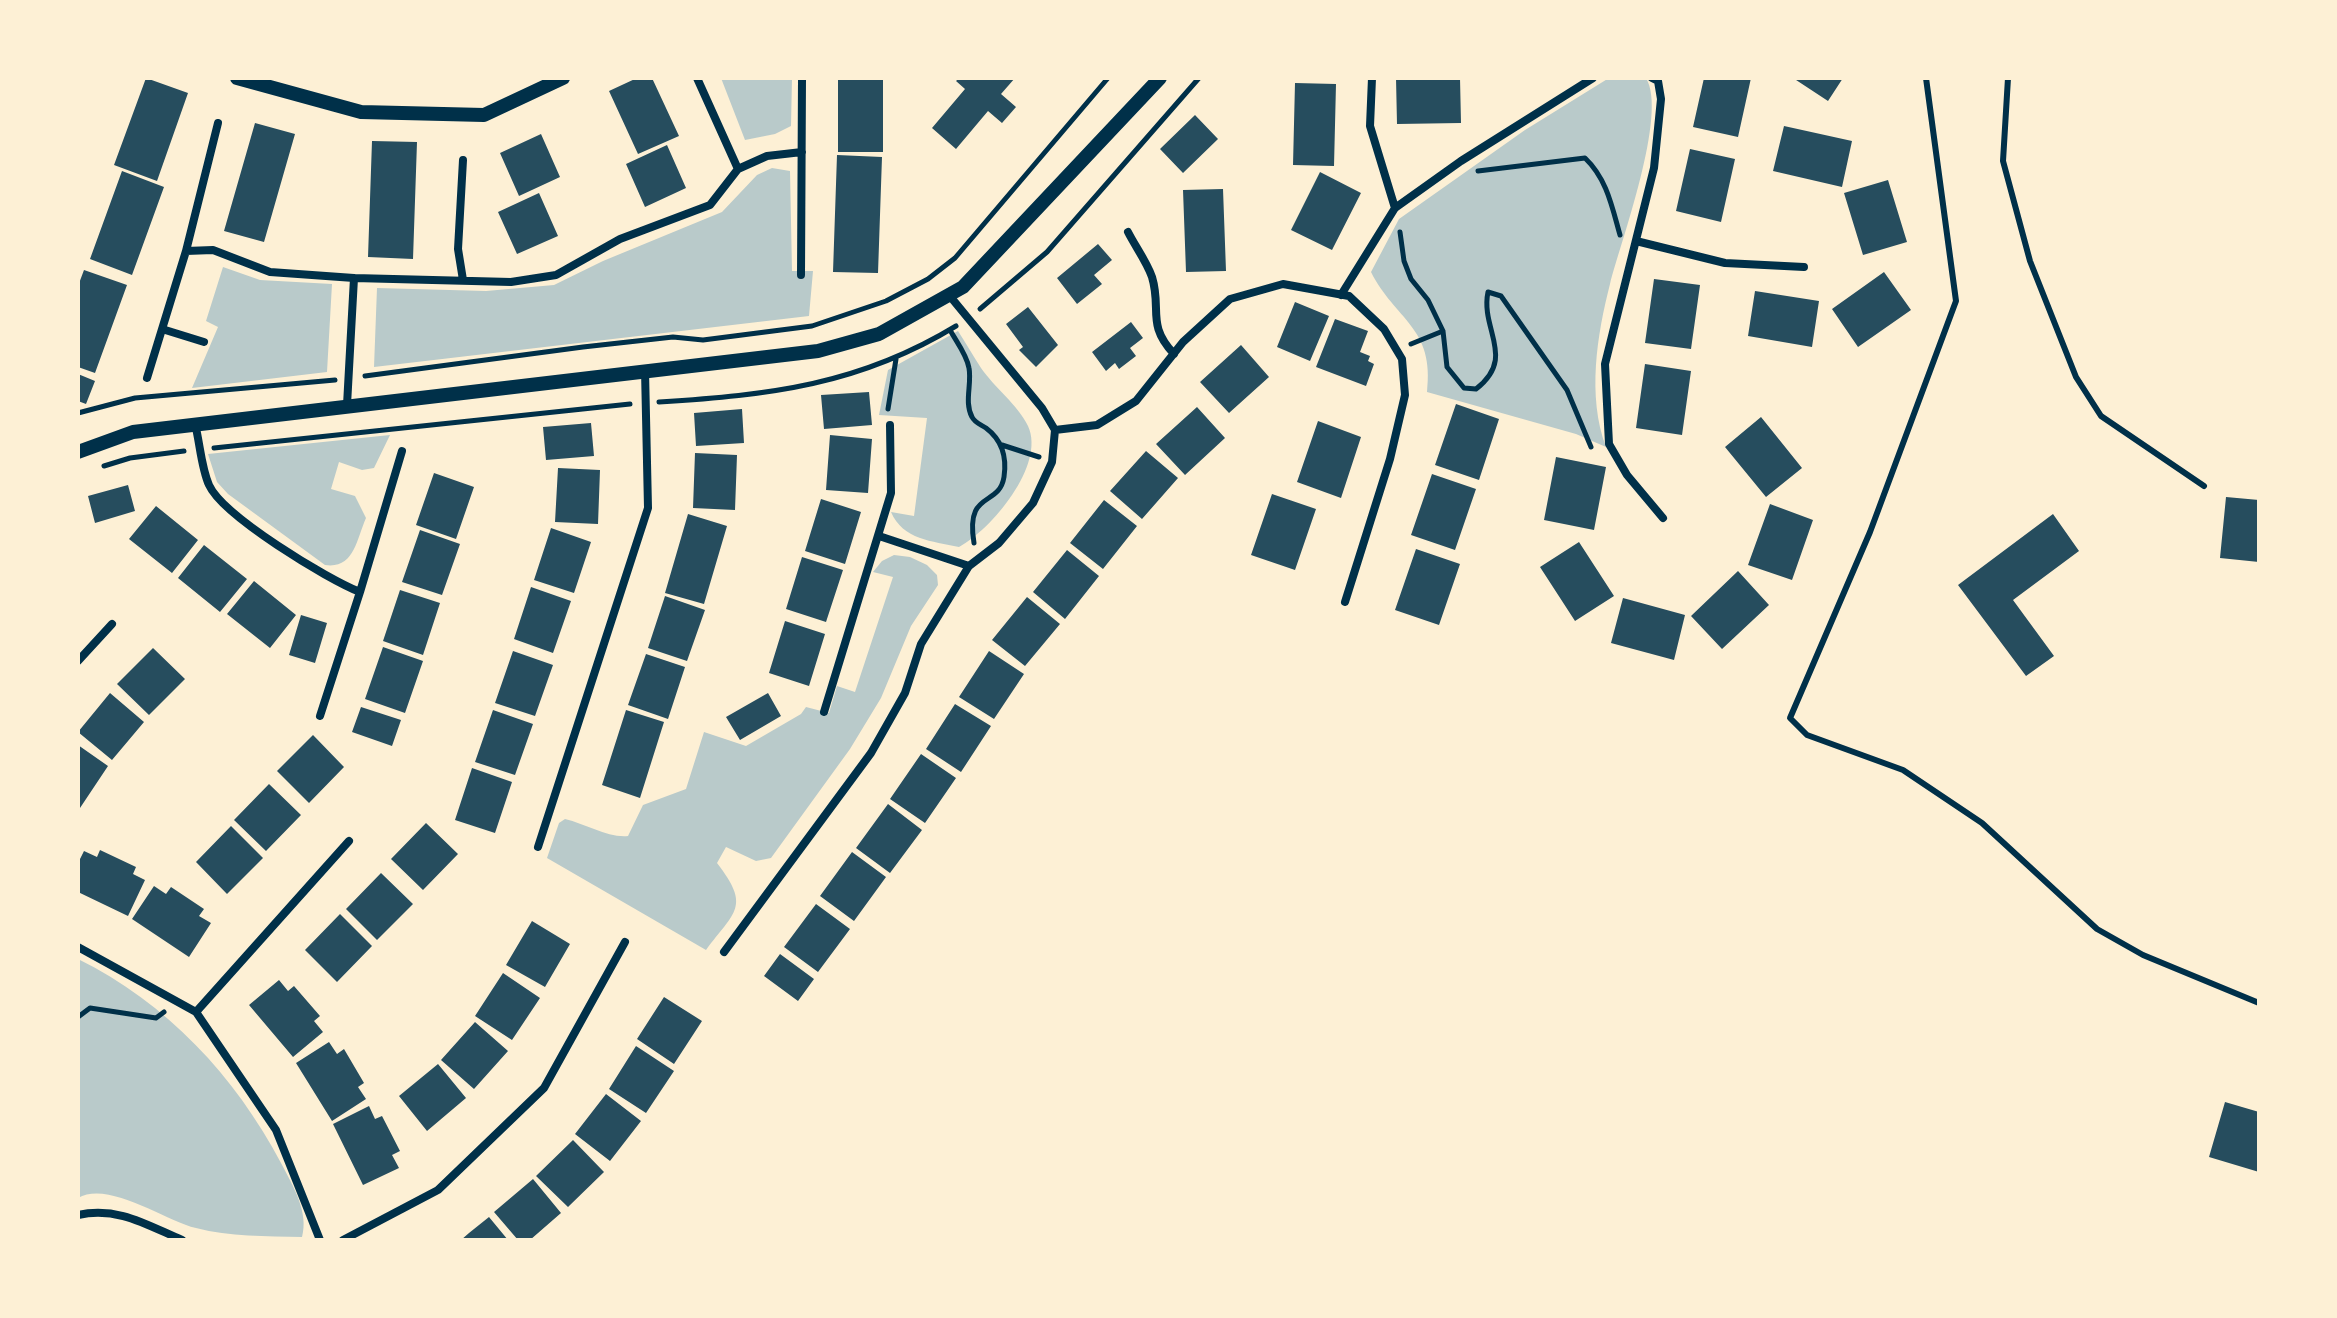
<!DOCTYPE html>
<html>
<head>
<meta charset="utf-8">
<style>
  body { margin:0 }
  #map { position:relative; width:2337px; height:1318px; overflow:hidden; background:#fdf0d5; font-family:Karla,sans-serif }
  canvas { display:block }
  .frame { position:absolute; inset:0; border:80px solid #fdf0d5; pointer-events:none }
</style>
</head>
<body>
<div id="map">
<canvas width="2337" height="1318"></canvas>
<div class="frame"></div>
</div>
<script>
const context = document.querySelector('canvas').getContext('2d');
context.lineJoin = 'round';
function fill(path, color) { context.fillStyle = color; context.fill(path, 'evenodd'); }
function trace(path, color, width, dash) { context.strokeStyle = color; context.lineWidth = width; context.lineCap = dash ? 'butt' : 'round'; context.setLineDash(dash || []); context.stroke(path); }
fill(new Path2D(`
  M 721,78 L 792,78 L 791,126 L 775,134 L 745,140 Z
  M 1609,78 L 1646,78 C 1668,114 1621,241 1610,284 C 1597,335 1587,396 1606,447 L 1576,434 L 1427,392 C 1435,327 1395,320 1371,272 L 1399,219 L 1525,130 Z
  M 772,168 L 790,171 L 792,271 L 813,271 L 809,316 L 374,367 L 377,288 L 486,291 L 554,285 L 603,261 L 722,212 L 757,175 Z
  M 223,267 L 260,280 L 332,284 L 327,372 L 192,388 L 218,327 L 206,321 Z
  M 958,331 C 966,343 973,356 981,368 C 994,387 1018,405 1028,426 C 1046,465 991,530 959,547 C 932,541 903,540 891,512 L 914,516 L 927,418 L 879,415 L 888,370 Z
  M 390,435 L 374,468 L 362,470 L 339,462 L 331,489 L 355,496 L 366,518 C 356,541 354,569 325,565 L 228,494 L 217,482 L 208,454 Z
  M 894,555 L 910,557 L 927,565 L 937,575 L 938,585 L 911,626 L 881,698 L 850,749 L 771,858 L 756,861 L 726,847 L 717,863 C 751,907 735,911 706,950 L 547,858 L 559,823 L 565,819 C 586,824 608,838 628,836 L 643,805 L 686,789 L 704,732 L 746,746 L 801,714 L 806,707 L 829,713 L 837,686 L 855,692 L 893,577 L 873,572 L 882,561 Z
  M 78,959 C 167,1003 235,1076 281,1163 C 293,1186 309,1212 302,1237 C 266,1236 230,1237 196,1228 C 164,1220 108,1180 78,1198 Z`), '#b9caca');
fill(new Path2D(`
  M 146,78 L 188,93 L 157,181 L 114,165 Z
  M 637,78 L 652,78 L 679,136 L 638,154 L 609,91 Z
  M 838,78 L 883,78 L 883,152 L 838,152 Z
  M 959,78 L 1015,78 L 1001,94 L 1016,107 L 1002,123 L 988,111 L 956,149 L 932,128 L 965,89 L 956,81 Z
  M 1396,78 L 1460,78 L 1461,123 L 1397,124 Z
  M 1704,78 L 1751,78 L 1738,137 L 1693,127 Z
  M 1793,78 L 1843,78 L 1828,101 Z
  M 1295,83 L 1336,84 L 1334,166 L 1293,165 Z
  M 1195,115 L 1218,139 L 1183,173 L 1160,149 Z
  M 255,123 L 295,134 L 264,242 L 224,231 Z
  M 1784,126 L 1852,141 L 1842,187 L 1773,171 Z
  M 541,134 L 560,177 L 519,196 L 500,153 Z
  M 372,141 L 417,142 L 413,259 L 368,257 Z
  M 667,145 L 686,188 L 645,207 L 626,164 Z
  M 1690,149 L 1735,159 L 1721,222 L 1676,211 Z
  M 837,155 L 882,157 L 878,273 L 833,272 Z
  M 122,171 L 164,187 L 132,275 L 90,259 Z
  M 1320,172 L 1361,193 L 1332,250 L 1291,230 Z
  M 1888,180 L 1907,242 L 1863,255 L 1844,193 Z
  M 1223,189 L 1226,271 L 1186,272 L 1183,190 Z
  M 539,193 L 558,236 L 517,254 L 498,212 Z
  M 1098,244 L 1112,260 L 1094,275 L 1102,284 L 1077,304 L 1057,278 Z
  M 84,270 L 127,285 L 95,373 L 78,367 L 78,286 Z
  M 1884,272 L 1911,310 L 1858,347 L 1832,309 Z
  M 1654,279 L 1700,285 L 1691,349 L 1645,343 Z
  M 1755,291 L 1819,301 L 1812,347 L 1748,336 Z
  M 1295,302 L 1329,316 L 1310,361 L 1277,347 Z
  M 1028,307 L 1058,345 L 1036,367 L 1019,350 L 1023,347 L 1006,324 Z
  M 1335,319 L 1368,331 L 1360,352 L 1370,356 L 1368,361 L 1374,364 L 1366,386 L 1316,367 Z
  M 1131,322 L 1143,338 L 1130,348 L 1136,356 L 1119,369 L 1115,363 L 1106,371 L 1092,352 Z
  M 1241,345 L 1269,377 L 1229,413 L 1200,382 Z
  M 1645,364 L 1691,371 L 1682,435 L 1636,428 Z
  M 78,374 L 95,381 L 86,404 L 78,401 Z
  M 869,392 L 872,425 L 824,429 L 821,395 Z
  M 1456,404 L 1499,419 L 1479,480 L 1435,465 Z
  M 1197,407 L 1225,438 L 1185,475 L 1156,444 Z
  M 742,409 L 744,443 L 696,446 L 694,413 Z
  M 1761,417 L 1802,468 L 1766,497 L 1725,447 Z
  M 1318,421 L 1361,437 L 1341,498 L 1297,482 Z
  M 591,423 L 594,456 L 546,460 L 543,427 Z
  M 830,435 L 872,439 L 868,493 L 826,490 Z
  M 1146,451 L 1178,478 L 1142,519 L 1110,491 Z
  M 695,453 L 737,455 L 735,510 L 693,508 Z
  M 1556,457 L 1606,467 L 1594,530 L 1544,520 Z
  M 558,468 L 600,470 L 598,524 L 555,522 Z
  M 434,473 L 474,487 L 456,539 L 416,525 Z
  M 1432,474 L 1476,489 L 1455,550 L 1411,535 Z
  M 128,485 L 135,511 L 95,523 L 88,496 Z
  M 1272,494 L 1316,509 L 1295,570 L 1251,555 Z
  M 2226,497 L 2259,500 L 2259,562 L 2220,558 Z
  M 821,499 L 861,512 L 845,564 L 805,551 Z
  M 1104,500 L 1137,526 L 1103,569 L 1070,543 Z
  M 1770,504 L 1813,520 L 1792,580 L 1748,565 Z
  M 156,506 L 198,540 L 172,573 L 129,539 Z
  M 688,514 L 727,526 L 704,604 L 665,593 Z
  M 2053,514 L 2079,551 L 2013,600 L 2054,656 L 2026,676 L 1958,585 Z
  M 551,528 L 591,542 L 574,593 L 534,580 Z
  M 420,530 L 460,544 L 442,595 L 402,582 Z
  M 1579,542 L 1614,596 L 1575,621 L 1540,567 Z
  M 204,545 L 247,579 L 220,612 L 178,578 Z
  M 1416,549 L 1460,564 L 1439,625 L 1395,610 Z
  M 1067,550 L 1099,576 L 1065,619 L 1033,592 Z
  M 802,557 L 843,570 L 826,622 L 786,609 Z
  M 1738,571 L 1769,605 L 1722,649 L 1691,616 Z
  M 254,581 L 296,615 L 270,648 L 227,614 Z
  M 531,587 L 571,601 L 553,653 L 514,639 Z
  M 400,590 L 440,603 L 423,655 L 383,641 Z
  M 665,596 L 705,610 L 687,661 L 648,648 Z
  M 1027,597 L 1060,624 L 1025,666 L 992,640 Z
  M 1623,598 L 1685,615 L 1674,660 L 1611,643 Z
  M 301,615 L 327,623 L 315,663 L 289,655 Z
  M 785,621 L 825,634 L 809,686 L 769,673 Z
  M 383,647 L 423,661 L 405,713 L 365,699 Z
  M 153,648 L 185,679 L 149,715 L 117,684 Z
  M 513,651 L 553,665 L 535,716 L 495,703 Z
  M 989,651 L 1024,674 L 994,719 L 959,697 Z
  M 646,654 L 685,667 L 668,719 L 628,705 Z
  M 110,693 L 144,722 L 112,760 L 78,732 Z
  M 768,693 L 781,716 L 740,740 L 726,717 Z
  M 955,704 L 991,726 L 961,772 L 926,749 Z
  M 361,707 L 401,720 L 392,746 L 352,732 Z
  M 493,710 L 533,724 L 515,775 L 475,762 Z
  M 626,710 L 664,722 L 640,798 L 602,785 Z
  M 313,735 L 344,767 L 309,803 L 277,771 Z
  M 78,745 L 108,766 L 80,808 L 78,807 Z
  M 921,754 L 956,778 L 925,823 L 890,799 Z
  M 472,768 L 512,782 L 495,833 L 455,820 Z
  M 269,784 L 301,815 L 266,851 L 234,820 Z
  M 888,804 L 922,830 L 890,873 L 856,848 Z
  M 426,823 L 458,854 L 423,890 L 391,859 Z
  M 231,826 L 263,858 L 227,894 L 196,862 Z
  M 100,850 L 136,867 L 133,874 L 145,880 L 128,916 L 78,892 L 78,863 L 84,851 L 97,857 Z
  M 852,852 L 886,877 L 854,921 L 820,896 Z
  M 381,873 L 413,904 L 377,940 L 346,909 Z
  M 154,886 L 166,894 L 171,887 L 204,909 L 199,916 L 211,923 L 189,957 L 132,919 Z
  M 816,904 L 850,929 L 818,972 L 784,947 Z
  M 340,914 L 372,946 L 337,982 L 305,950 Z
  M 532,921 L 570,944 L 545,987 L 506,965 Z
  M 780,954 L 814,979 L 798,1001 L 764,976 Z
  M 503,973 L 540,998 L 512,1040 L 475,1016 Z
  M 279,980 L 288,991 L 294,986 L 320,1016 L 314,1021 L 323,1032 L 293,1057 L 249,1005 Z
  M 664,997 L 702,1021 L 674,1064 L 637,1039 Z
  M 475,1022 L 508,1051 L 474,1089 L 441,1060 Z
  M 329,1042 L 337,1054 L 344,1049 L 364,1083 L 358,1087 L 366,1099 L 332,1121 L 296,1063 Z
  M 636,1046 L 674,1071 L 646,1113 L 609,1089 Z
  M 438,1064 L 466,1098 L 427,1131 L 399,1096 Z
  M 606,1094 L 641,1121 L 610,1161 L 575,1134 Z
  M 2225,1102 L 2259,1112 L 2259,1172 L 2209,1157 Z
  M 369,1106 L 375,1119 L 382,1116 L 400,1151 L 392,1155 L 399,1168 L 363,1185 L 333,1124 Z
  M 573,1140 L 604,1172 L 568,1207 L 536,1176 Z
  M 533,1179 L 561,1213 L 530,1240 L 518,1240 L 494,1212 Z
  M 489,1217 L 508,1240 L 461,1240 L 469,1233 Z`), '#264d5e');
trace(new Path2D(`
  M 1478,171 L 1585,158 C 1607,179 1612,207 1620,235
  M 1400,232 L 1404,261 L 1411,279 L 1428,300 L 1443,331 L 1447,367 L 1464,388 L 1476,389 C 1517,357 1480,330 1488,292 L 1501,296 L 1567,390 L 1591,447
  M 980,309 L 1047,252 L 1199,78
  M 950,330 C 956,341 967,355 969,368 C 972,384 964,402 972,417 C 975,423 980,424 986,428 C 1002,440 1007,457 1004,477 C 999,508 965,489 974,543
  M 1411,344 L 1443,331
  M 365,376 L 583,347 L 673,337 L 703,340 L 812,326 L 886,301 L 928,279 L 955,258 L 1108,78
  M 659,402 C 770,395 859,385 956,326
  M 888,409 L 896,359
  M 78,413 L 135,398 L 335,380
  M 1002,445 L 1039,457
  M 214,448 L 630,404
  M 104,466 L 130,458 L 184,451
  M 78,1017 L 90,1008 L 156,1018 L 164,1012`), '#003049', 5);
trace(new Path2D(`
  M 1926,78 L 1956,301 L 1870,532 L 1790,718 L 1807,735 L 1903,770 L 1982,823 L 2097,929 L 2143,955 L 2259,1003
  M 2008,78 L 2003,161 L 2030,261 L 2076,377 L 2101,416 L 2204,486`), '#003049', 6);
trace(new Path2D(`
  M 697,78 L 738,169
  M 1652,78 L 1658,81 L 1661,99 L 1654,168 L 1605,364 L 1609,444 L 1627,475 L 1663,518
  M 463,160 L 458,249 L 463,280
  M 1395,208 L 1461,161 L 1593,78
  M 1128,232 C 1135,246 1147,262 1152,277 C 1162,310 1146,324 1174,354
  M 1636,241 L 1725,263 L 1804,267
  M 186,251 L 218,123
  M 801,275 L 802,78
  M 1341,295 L 1395,208 L 1370,126 L 1372,78
  M 162,329 L 204,342
  M 147,378 L 186,251 L 213,250 L 270,272 L 354,278
  M 347,405 L 354,278 L 511,282 L 556,275 L 620,239 L 710,205 L 738,169 L 767,156 L 802,152
  M 195,424 C 200,443 201,467 209,485 C 223,516 327,579 360,592 L 320,716
  M 1055,430 L 1097,425 L 1136,401 L 1183,342 L 1230,299 L 1283,284 L 1349,296 L 1384,329 L 1402,359 L 1405,395 L 1390,459 L 1345,602
  M 879,536 L 969,566
  M 360,592 L 402,451
  M 78,661 L 112,624
  M 824,712 L 891,493 L 890,425
  M 538,847 L 648,508 L 645,370
  M 78,947 L 196,1012 L 276,1130 L 320,1240
  M 724,952 L 871,753 L 905,693 L 921,644 L 969,566 L 999,543 L 1033,503 L 1052,462 L 1055,430 L 1042,408 L 949,295
  M 196,1012 L 349,841
  M 78,1215 C 117,1206 147,1225 182,1240
  M 343,1240 L 438,1190 L 544,1088 L 625,942`), '#003049', 8);
trace(new Path2D(`
  M 237,78 L 361,112 L 484,115 L 563,78
  M 78,452 L 133,432 L 818,351 L 879,334 L 963,287 L 1160,78`), '#003049', 14);
</script>
</body>
</html>
